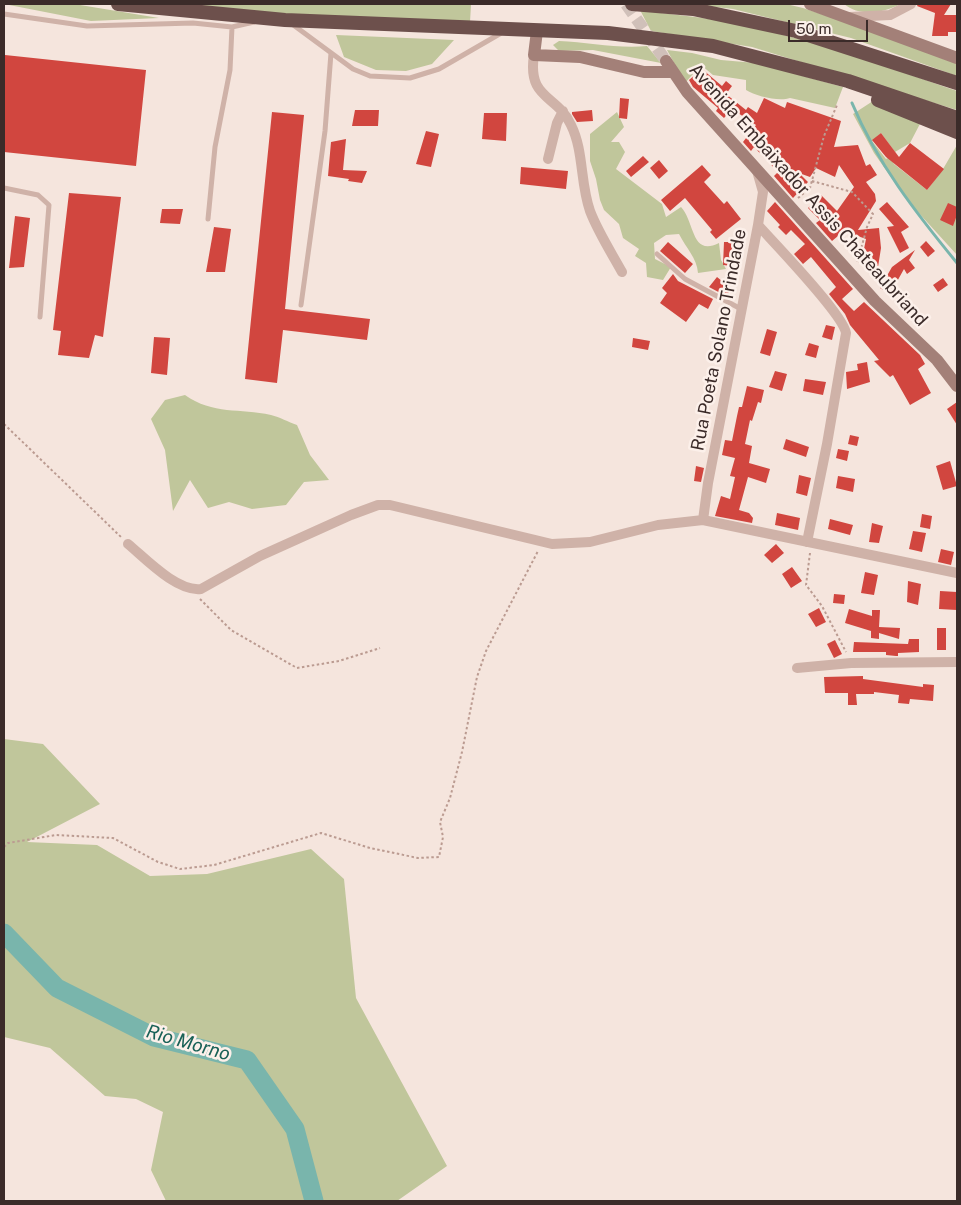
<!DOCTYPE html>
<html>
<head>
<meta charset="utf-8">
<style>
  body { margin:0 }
  #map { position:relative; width:961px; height:1205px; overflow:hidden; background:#f5e5dd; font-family:"Public Sans",sans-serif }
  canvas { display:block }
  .frame { position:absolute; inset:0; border:5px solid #3b2b29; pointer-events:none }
  .scale { position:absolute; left:788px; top:20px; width:80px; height:22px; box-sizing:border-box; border:2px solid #3b2b29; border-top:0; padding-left:6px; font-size:15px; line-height:18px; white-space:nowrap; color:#3b2b29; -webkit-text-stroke:4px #fcf0ea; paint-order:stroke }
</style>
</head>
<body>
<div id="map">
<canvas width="961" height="1205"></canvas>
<div class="frame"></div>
<div class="scale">50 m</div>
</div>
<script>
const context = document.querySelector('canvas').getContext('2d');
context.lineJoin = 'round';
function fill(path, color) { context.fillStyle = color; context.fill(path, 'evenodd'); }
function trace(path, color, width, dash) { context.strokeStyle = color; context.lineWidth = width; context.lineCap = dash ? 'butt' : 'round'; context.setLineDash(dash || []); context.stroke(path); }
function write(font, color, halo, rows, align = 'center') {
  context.font = font + ' "Public Sans",sans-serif'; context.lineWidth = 5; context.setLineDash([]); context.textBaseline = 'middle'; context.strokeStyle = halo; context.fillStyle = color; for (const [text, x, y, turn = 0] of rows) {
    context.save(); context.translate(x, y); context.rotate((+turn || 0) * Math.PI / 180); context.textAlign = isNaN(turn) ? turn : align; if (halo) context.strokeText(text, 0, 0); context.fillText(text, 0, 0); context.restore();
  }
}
fill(new Path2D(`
  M 4,4 L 74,4 L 159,18 L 91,21 Z
  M 175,4 L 454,4 L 471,5 L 470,22 L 254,13 Z
  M 689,4 L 786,4 L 803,8 L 957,59 L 957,76 L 851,38 L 733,9 Z
  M 844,4 L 901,4 C 883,13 860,17 844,4 Z
  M 640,10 C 665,14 691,16 716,20 C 798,34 879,64 957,91 L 957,110 L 752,47 L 651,31 Z
  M 336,35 L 454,40 L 432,64 L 406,71 L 376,70 L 344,57 Z
  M 559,41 C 588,42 618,49 647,46 L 661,63 L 593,50 L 559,51 L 553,45 Z
  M 667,50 L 692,53 L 721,60 L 756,63 L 843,87 L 835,108 L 790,98 C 779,102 756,96 746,90 L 746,80 L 713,75 L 701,65 L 685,83 Z
  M 873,101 L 922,120 L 910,143 L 895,152 L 881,133 L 872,141 L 886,159 L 890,157 L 894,164 L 927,190 L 943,169 L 957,145 L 957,255 L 907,200 L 874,153 L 853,114 Z
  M 617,112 L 624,127 L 611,142 L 619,142 L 625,152 L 616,169 L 662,204 L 666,217 L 681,207 C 695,222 691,257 719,243 L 721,260 L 726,269 L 698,273 C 697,258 686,248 679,234 L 666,235 L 654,243 L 655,259 L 671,267 L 663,280 L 647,277 L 646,263 L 635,256 L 639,249 L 623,238 L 619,224 L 604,210 L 600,200 L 596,179 L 590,161 L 590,134 Z
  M 185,395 C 213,415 240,408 271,415 C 280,417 288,422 297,425 L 310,455 L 329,480 L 304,482 L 286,505 L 252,509 L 229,502 L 208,508 L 190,480 L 173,511 L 165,450 L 151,419 L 165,400 Z
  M 4,739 L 43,744 L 100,804 L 27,842 L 97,845 L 150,876 L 207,874 L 311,849 L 344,879 L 356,998 L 447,1166 L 397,1201 L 166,1201 L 151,1170 L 163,1112 L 136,1099 L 105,1096 L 50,1048 L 4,1037 Z`), '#c0c69b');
trace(new Path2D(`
  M 852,103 C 877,163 916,213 957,263`), '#79b5ac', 3);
trace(new Path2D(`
  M 4,933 L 57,988 L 154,1037 L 247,1060 L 295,1129 L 314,1201`), '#79b5ac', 19);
fill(new Path2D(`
  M 918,4 L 951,4 L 944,15 L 957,15 L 957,32 L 948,32 L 948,36 L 932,36 L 935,13 L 917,6 Z
  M 5,55 L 146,70 L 136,166 L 4,152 Z
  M 702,69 L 722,86 L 726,81 L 732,86 L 726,94 L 746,110 L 748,107 L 757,113 L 764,98 L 785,108 L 787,102 L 841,121 L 834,147 L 858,145 L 866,166 L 870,164 L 877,175 L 866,182 L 875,194 L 876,201 L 858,230 L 879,228 L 881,248 L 878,267 L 861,264 L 866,239 L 844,231 L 832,241 L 816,223 L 820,220 L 808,208 L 821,195 L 837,211 L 854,187 L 839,165 L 835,177 L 816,168 L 810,177 L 799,173 L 808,182 L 793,198 L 774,176 L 778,172 L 754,147 L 751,151 L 743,142 L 756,125 L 732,109 L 724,118 L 716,111 L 718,108 L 693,87 L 689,80 Z
  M 620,98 L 629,99 L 627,119 L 619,118 Z
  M 355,110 L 379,110 L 378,126 L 352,126 Z
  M 592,110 L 593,121 L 577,122 L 572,114 L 572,112 Z
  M 272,112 L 304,115 L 285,309 L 370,319 L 367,340 L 283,330 L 277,383 L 245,379 Z
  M 484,113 L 507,113 L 506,141 L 482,139 Z
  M 426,131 L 439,134 L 431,167 L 416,164 Z
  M 881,133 L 899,157 L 910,143 L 944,169 L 927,190 L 886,157 L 872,140 Z
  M 346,139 L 343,170 L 367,171 L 362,183 L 348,181 L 349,179 L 328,176 L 331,142 Z
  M 643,156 L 649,162 L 631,177 L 626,171 Z
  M 659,160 L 668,171 L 659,179 L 650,168 Z
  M 702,165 L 711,175 L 704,182 L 724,204 L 727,201 L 741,219 L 716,239 L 710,232 L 712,230 L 685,198 L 670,211 L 661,200 Z
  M 521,167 L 568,171 L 566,189 L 520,184 Z
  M 69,193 L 121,197 L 103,337 L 95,335 L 89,358 L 58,355 L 61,331 L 53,330 Z
  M 775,202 L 853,289 L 842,299 L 854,311 L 864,302 L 920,355 L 925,364 L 918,369 L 931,393 L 910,405 L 893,375 L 890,377 L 874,361 L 879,360 L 850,325 L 845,314 L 829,294 L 836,287 L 811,257 L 803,264 L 794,254 L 805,244 L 791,230 L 786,235 L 778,227 L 780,225 L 767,211 Z
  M 887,202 L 909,227 L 901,232 L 909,248 L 900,253 L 887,227 L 894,226 L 879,209 Z
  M 948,203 L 957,207 L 957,215 L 953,226 L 940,220 Z
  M 162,209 L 183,209 L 180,224 L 160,223 Z
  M 15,216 L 30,218 L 24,267 L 9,268 Z
  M 214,227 L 231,229 L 225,272 L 206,272 Z
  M 926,241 L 935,251 L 928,257 L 920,247 Z
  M 668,242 L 693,264 L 685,273 L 660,251 Z
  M 724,242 L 734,242 L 733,266 L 723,265 Z
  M 915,250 L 909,260 L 915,268 L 907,274 L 904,269 L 890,294 L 880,288 L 892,267 Z
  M 673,274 L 678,281 L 713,299 L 708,309 L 699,304 L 686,322 L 660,303 L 667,293 L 662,288 Z
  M 717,277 L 732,289 L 726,296 L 709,287 Z
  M 943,278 L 948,285 L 938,292 L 933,285 Z
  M 826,325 L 835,327 L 832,340 L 822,337 Z
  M 767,329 L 777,332 L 770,356 L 760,353 Z
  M 154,337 L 170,338 L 167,375 L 151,373 Z
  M 633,338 L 650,341 L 648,350 L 632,347 Z
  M 809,343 L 819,346 L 816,358 L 805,355 Z
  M 867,362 L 870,382 L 847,389 L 846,372 L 858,370 L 857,364 Z
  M 775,371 L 787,374 L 782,391 L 769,387 Z
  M 805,379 L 826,382 L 823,395 L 803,391 Z
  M 747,386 L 764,390 L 761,403 L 758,402 L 752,421 L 750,420 L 745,444 L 752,446 L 749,463 L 770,469 L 766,483 L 748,477 L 739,510 L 749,513 L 753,518 L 752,523 L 715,516 L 721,496 L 730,499 L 735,477 L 730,476 L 735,458 L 722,455 L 725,440 L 732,441 L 737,416 L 739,407 L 742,407 Z
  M 957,402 L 957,425 L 947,409 Z
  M 850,435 L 859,437 L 857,446 L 848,444 Z
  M 786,439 L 809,447 L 806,457 L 783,449 Z
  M 838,449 L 849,451 L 847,461 L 836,458 Z
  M 950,461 L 957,486 L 943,490 L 936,466 Z
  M 696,466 L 704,468 L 701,482 L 694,481 Z
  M 799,475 L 811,478 L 807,496 L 796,493 Z
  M 838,476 L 855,479 L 853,492 L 836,488 Z
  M 777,513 L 800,518 L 798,530 L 775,525 Z
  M 922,514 L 932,516 L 930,529 L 920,527 Z
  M 830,519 L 853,525 L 850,535 L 828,529 Z
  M 872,523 L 883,526 L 879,543 L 869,542 Z
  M 913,531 L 926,533 L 922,552 L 909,549 Z
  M 776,544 L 784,553 L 772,563 L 764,555 Z
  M 941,549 L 954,552 L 951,565 L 938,562 Z
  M 792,567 L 802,581 L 791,588 L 782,574 Z
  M 865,572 L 878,575 L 874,595 L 861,593 Z
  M 908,581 L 921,584 L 918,605 L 907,602 Z
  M 940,591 L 957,592 L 957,610 L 939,609 Z
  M 834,594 L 845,595 L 844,604 L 833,603 Z
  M 819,608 L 826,622 L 816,627 L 808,614 Z
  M 849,609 L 872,616 L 872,610 L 880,610 L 879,627 L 900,628 L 899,639 L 879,633 L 879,639 L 871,638 L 871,631 L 845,623 Z
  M 937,628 L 946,628 L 946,650 L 937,650 Z
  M 909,639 L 919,639 L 919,652 L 898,653 L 898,656 L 896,656 L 886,655 L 886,652 L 853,652 L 854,642 L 908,644 Z
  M 835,640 L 842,654 L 834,658 L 827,644 Z
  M 863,676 L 863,679 L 923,687 L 923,684 L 934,685 L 933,701 L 910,699 L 909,704 L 898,703 L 899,695 L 874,692 L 874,694 L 856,694 L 857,705 L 848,705 L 848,693 L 825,693 L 824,677 Z`), '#d1463f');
trace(new Path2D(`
  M 626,4 L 666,61`), '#d0c0b9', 12, [12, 6]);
trace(new Path2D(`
  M 812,181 L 852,192 L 873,214 L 867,227 L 857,264
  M 798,198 L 810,188 L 824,136 L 837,105
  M 4,424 L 121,537
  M 810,553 L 806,585 L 822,606 L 846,652
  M 200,599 L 231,630 L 297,668 L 339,661 L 380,648
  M 4,847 L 8,843 L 56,835 L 113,838 L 158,862 L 180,869 L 214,865 L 321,833 L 370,848 L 418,858 L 439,857 L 443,837 L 440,822 L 450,798 L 462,752 L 477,677 L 486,651 L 538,551`), '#bb9b91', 2, [2.5, 2.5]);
trace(new Path2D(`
  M 4,14 L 87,26 L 193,23 L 232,27 L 254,22
  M 292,24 L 353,69 L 370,76 L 410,78 L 439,69 L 503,32
  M 4,188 L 38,195 L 49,205 L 40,317
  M 208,219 L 215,147 L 230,70 L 232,27
  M 657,254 L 685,279 L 741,309
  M 301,305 L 325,131 L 331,53`), '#cfb2a8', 5);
trace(new Path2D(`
  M 850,17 L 890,15 L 911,4
  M 534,55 C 527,100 557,94 571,125 C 584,151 580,183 590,211 C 598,232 611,252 622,272
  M 548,159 L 557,123 L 563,111
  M 758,225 C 775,244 843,314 846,333 L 827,444 L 807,542
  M 703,520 L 708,483 L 758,225 L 763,192 L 757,171
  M 128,544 C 146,559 177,592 201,589 L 260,556 L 351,515 L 378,505 L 390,505 L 552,544 L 590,542 L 658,525 L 703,520 L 957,573
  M 797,668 L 851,663 L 957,662`), '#cfb2a8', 10);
trace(new Path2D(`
  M 810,4 L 957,58
  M 537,31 L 534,55 L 580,57 L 644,72 L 672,72
  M 666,61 L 687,92 L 875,301 L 937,360 L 957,386`), '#a38078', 12);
trace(new Path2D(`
  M 118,4 L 285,20 L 608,33 L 713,46 L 848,81 L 957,118
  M 632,4 L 693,9 L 796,31 L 957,83
  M 878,100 L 957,132`), '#6d504c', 14);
write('18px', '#3b2b29', '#fcf0ea', [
  ["Avenida Embaixador Assis Chateaubriand",808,195,48],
  ["Rua Poeta Solano Trindade",719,340,-79]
]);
write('italic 19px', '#196157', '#fcf0ea', [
  ["Rio Morno",188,1043,16]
]);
</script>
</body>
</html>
